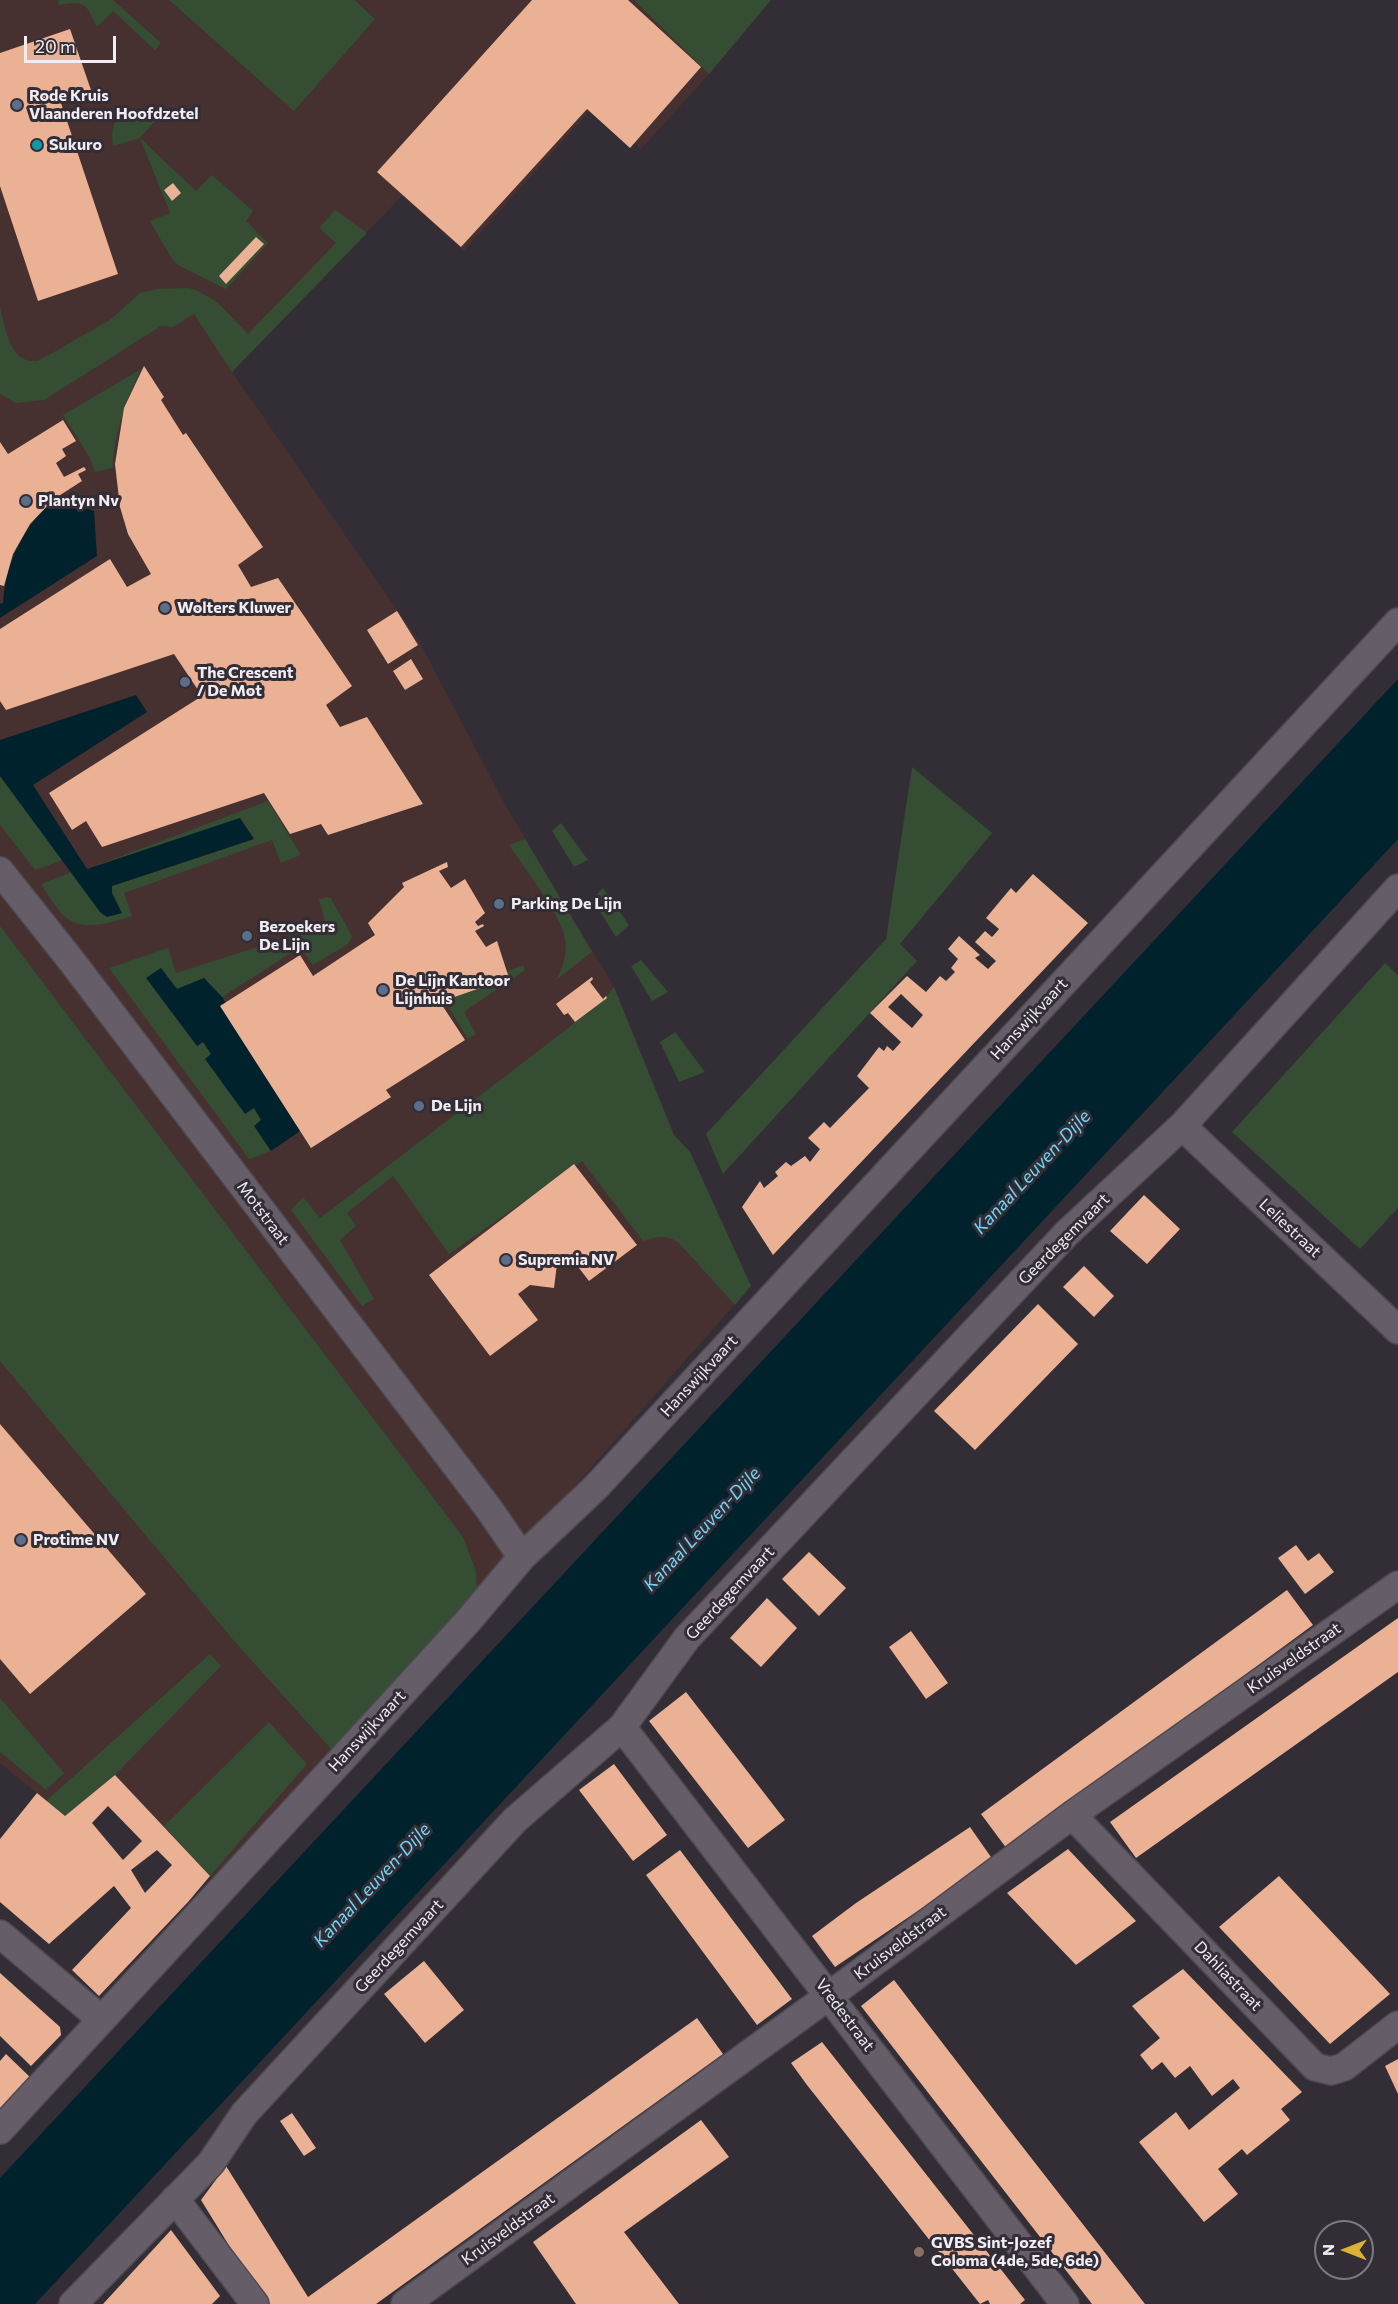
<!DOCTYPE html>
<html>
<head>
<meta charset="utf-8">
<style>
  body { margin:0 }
  #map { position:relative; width:1398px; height:2304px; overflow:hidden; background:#332d36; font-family:Commissioner,sans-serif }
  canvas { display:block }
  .north { position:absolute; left:1314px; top:2220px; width:60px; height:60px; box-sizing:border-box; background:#332d36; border:2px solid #7f7a82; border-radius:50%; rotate:270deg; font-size:16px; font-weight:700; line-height:24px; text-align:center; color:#f1edf3 }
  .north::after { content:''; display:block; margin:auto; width:21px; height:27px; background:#dbb233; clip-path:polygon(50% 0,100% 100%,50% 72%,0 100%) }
  .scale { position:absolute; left:24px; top:36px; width:92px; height:27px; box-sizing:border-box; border:3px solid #f1edf3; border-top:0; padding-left:8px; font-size:18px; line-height:21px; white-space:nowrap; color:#f1edf3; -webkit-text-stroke:4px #332d36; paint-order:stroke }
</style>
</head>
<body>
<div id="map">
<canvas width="1398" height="2304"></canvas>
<div class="north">N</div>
<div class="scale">20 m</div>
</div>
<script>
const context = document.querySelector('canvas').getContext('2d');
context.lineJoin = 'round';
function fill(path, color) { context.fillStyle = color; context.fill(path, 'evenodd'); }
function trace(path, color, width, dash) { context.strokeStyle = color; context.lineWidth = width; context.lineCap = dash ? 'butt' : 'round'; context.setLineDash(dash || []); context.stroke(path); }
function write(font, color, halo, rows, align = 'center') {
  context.font = font + ' Commissioner,sans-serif'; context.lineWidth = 6; context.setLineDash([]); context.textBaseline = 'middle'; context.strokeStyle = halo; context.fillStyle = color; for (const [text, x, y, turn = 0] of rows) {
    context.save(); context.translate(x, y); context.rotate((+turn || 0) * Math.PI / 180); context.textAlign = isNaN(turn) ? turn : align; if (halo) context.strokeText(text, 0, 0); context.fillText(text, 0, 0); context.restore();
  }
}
fill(new Path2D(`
  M 0,0 L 169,0 L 193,21 L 375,19 L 355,0 L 771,0 L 709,74 L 641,149 L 593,107 L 464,251 L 402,196 L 232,372 L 420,643 L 503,801 L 614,987 L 674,1135 L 690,1152 L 751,1286 L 477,1597 L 213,1880 L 115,1775 L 65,1816 L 0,1763 Z`), '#463130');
fill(new Path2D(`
  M 58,0 L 113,0 L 161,43 L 155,50 L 113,11 L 97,27 C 86,6 88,0 59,5 Z
  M 169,0 L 355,0 L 375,19 L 294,111 Z
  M 634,0 L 771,0 L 709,74 Z
  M 126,110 C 140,110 147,111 155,121 L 140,138 L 196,191 L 212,175 L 253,211 L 246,221 L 268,243 L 226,289 L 178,265 L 171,257 L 150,221 L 170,213 L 140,138 L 113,146 C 110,129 114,121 126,110 Z
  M 335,210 L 367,233 L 232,372 L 194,314 L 173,327 L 161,326 L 44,400 L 16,403 L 0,394 L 0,307 C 6,329 9,364 38,361 L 110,320 L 140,293 L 157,289 L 189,288 L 198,291 L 217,302 L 248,334 L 336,243 L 319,228 Z
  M 141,369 C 127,400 113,434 113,468 L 95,472 L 90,458 L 63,415 Z
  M 912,767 L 992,833 L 900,944 L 917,961 L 723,1174 L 706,1134 L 886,939 Z
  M 0,776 L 63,860 L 35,870 L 0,825 Z
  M 268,801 L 301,855 L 281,863 L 272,840 L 124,893 L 132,916 C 111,922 82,934 63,915 C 55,907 48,894 41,884 L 72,872 L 104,916 L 119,914 C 120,903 110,896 112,886 L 254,839 L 240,818 L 87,869 Z
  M 561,823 L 588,860 L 574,867 L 552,831 Z
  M 525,839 L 592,952 L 556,980 C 564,965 569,948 563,931 C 554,906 524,868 509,845 Z
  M 603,888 L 629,925 L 616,937 L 592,899 Z
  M 330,897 L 352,936 L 348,944 L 313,965 L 300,947 L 222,997 L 204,978 L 198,1046 L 203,1042 L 212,1054 L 206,1059 L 246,1113 L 253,1108 L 262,1120 L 254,1126 L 271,1151 L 249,1159 L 109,968 L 168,948 L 176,973 L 326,925 L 319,899 Z
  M 0,926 L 463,1537 L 476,1571 L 477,1597 L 341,1760 L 235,1642 L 0,1361 Z
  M 641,960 L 668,992 L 652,1001 L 631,966 Z
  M 1385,963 L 1398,975 L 1398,1208 L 1360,1249 L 1232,1132 Z
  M 523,965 L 525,970 L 464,1012 L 476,1034 L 468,1039 L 443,998 Z
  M 614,987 L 674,1135 L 690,1152 L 751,1286 L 735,1305 L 679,1243 C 666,1234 657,1237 643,1241 L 582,1161 L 449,1254 L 393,1176 L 347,1213 L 356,1226 L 340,1240 L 374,1299 L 362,1306 L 291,1210 L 303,1197 L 320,1218 L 563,1032 L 605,998 Z
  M 675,1032 L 705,1072 L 679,1082 L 660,1042 Z
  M 210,1654 L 221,1666 L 115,1775 L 65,1816 L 46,1801 Z
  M 0,1698 L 64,1773 L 46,1790 L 0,1752 Z
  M 269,1722 L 307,1764 L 210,1876 L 164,1826 Z`), '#344d33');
fill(new Path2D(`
  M 56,497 L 94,511 L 97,556 L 0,618 L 0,604 L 3,603 C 6,560 24,526 56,497 Z
  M 1398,679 L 1398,839 L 35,2304 L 0,2304 L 0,2178 Z
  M 136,695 L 147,712 L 33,785 L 87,869 L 240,818 L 254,839 L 112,886 L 112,893 L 122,913 L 107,917 L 100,912 L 0,776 L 0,740 Z
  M 161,968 L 177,989 L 204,978 L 222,997 L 303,1129 L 271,1151 L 254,1126 L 261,1120 L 254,1108 L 245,1114 L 205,1059 L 211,1054 L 203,1042 L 197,1046 L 146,978 Z`), '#00222d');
fill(new Path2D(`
  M 532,0 L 628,0 L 701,67 L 630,148 L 587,109 L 461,247 L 377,172 Z
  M 70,29 L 92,93 L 61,103 L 118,274 L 38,301 L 0,186 L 0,53 Z
  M 173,183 L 181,193 L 172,201 L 164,190 Z
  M 256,237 L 264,244 L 226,284 L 219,276 Z
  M 144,366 L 164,397 L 161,400 L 183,435 L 186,433 L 263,547 L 238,565 L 251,587 L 278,578 L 352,686 L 326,705 L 340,727 L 367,717 L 423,804 L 328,835 L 321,824 L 290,834 L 264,793 L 102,847 L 86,821 L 72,830 L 49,793 L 202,696 L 174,654 L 6,710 L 0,701 L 0,629 L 110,559 L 127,587 L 151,574 L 128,534 L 120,507 L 115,464 L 124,408 Z
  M 63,420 L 76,441 L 62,449 L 66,456 L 56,463 L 64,477 L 84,467 L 86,470 L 78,474 L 82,481 L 54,499 L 30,524 L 13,554 L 4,586 L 0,585 L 0,442 L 8,454 Z
  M 397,611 L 418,645 L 388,664 L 367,630 Z
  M 411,659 L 423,679 L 405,690 L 393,671 Z
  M 447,862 L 448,867 L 439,871 L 451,888 L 465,879 L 485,913 L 475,922 L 478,926 L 483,924 L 484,926 L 475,931 L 486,947 L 497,941 L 509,978 L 440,1002 L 465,1040 L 386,1090 L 391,1097 L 311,1148 L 220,1006 L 300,955 L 313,976 L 375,935 L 368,923 L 404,887 L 402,883 Z
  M 1033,874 L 1088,923 L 773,1255 L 742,1207 L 760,1181 L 764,1188 L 778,1176 L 775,1172 L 786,1162 L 791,1166 L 805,1156 L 810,1162 L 820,1149 L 808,1138 L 824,1122 L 830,1128 L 869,1088 L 857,1076 L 879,1047 L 884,1051 L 887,1046 L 893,1051 L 901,1042 L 870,1013 L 907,976 L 926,992 L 940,976 L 946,981 L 955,972 L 951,968 L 958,959 L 948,949 L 959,936 L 980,955 L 975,958 L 988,969 L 996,961 L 975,942 L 985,931 L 992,937 L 999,929 L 986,918 L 1011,888 L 1016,893 ZM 901,994 L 923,1015 L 912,1028 L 888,1007 Z
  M 592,977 L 593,979 L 590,982 L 603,999 L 606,996 L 607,998 L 575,1022 L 568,1013 L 564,1015 L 556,1004 Z
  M 574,1164 L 637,1245 L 589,1281 L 569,1255 L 557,1264 L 554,1288 L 530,1285 L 518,1294 L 538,1320 L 490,1356 L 429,1275 Z
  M 1144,1195 L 1180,1229 L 1147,1264 L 1110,1231 Z
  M 1084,1266 L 1114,1296 L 1094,1317 L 1063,1287 Z
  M 1038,1304 L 1078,1344 L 975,1450 L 934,1411 Z
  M 0,1424 L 146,1594 L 30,1694 L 0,1659 Z
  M 1296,1545 L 1308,1561 L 1319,1553 L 1334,1572 L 1305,1594 L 1278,1558 Z
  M 809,1552 L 846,1588 L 819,1616 L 782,1579 Z
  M 1287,1590 L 1313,1625 L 1007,1849 L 981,1814 Z
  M 767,1598 L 797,1628 L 761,1667 L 730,1638 Z
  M 1398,1618 L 1398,1672 L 1136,1858 L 1110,1822 Z
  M 911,1631 L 948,1683 L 926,1699 L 889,1647 Z
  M 686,1692 L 785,1820 L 748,1848 L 649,1721 Z
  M 614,1764 L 667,1835 L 633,1861 L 579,1790 Z
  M 115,1775 L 210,1876 L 188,1902 L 99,1996 L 72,1970 L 131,1908 L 114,1886 L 49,1944 L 0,1902 L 0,1839 L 37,1793 L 65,1816 ZM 108,1806 L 142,1841 L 123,1860 L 92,1823 ZM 157,1850 L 172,1865 L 145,1893 L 131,1870 Z
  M 970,1827 L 993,1860 L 835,1967 L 812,1936 L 856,1903 Z
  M 1068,1849 L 1136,1921 L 1076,1965 L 1007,1893 Z
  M 680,1850 L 792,1999 L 757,2025 L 646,1875 Z
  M 1279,1876 L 1390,1994 L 1330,2044 L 1219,1927 Z
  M 424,1961 L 464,2010 L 425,2043 L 384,1994 Z
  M 1183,1969 L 1302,2092 L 1281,2109 L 1290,2120 L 1247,2155 L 1242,2149 L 1218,2169 L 1238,2194 L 1204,2222 L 1139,2142 L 1176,2112 L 1189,2130 L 1240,2088 L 1233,2079 L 1212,2096 L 1190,2066 L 1175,2078 L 1162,2062 L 1152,2070 L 1140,2055 L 1160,2038 L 1132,2006 Z
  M 0,1973 L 60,2027 L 61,2035 L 31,2066 L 0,2036 Z
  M 894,1980 L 1004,2123 L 1145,2304 L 1092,2304 L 902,2059 L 861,2006 Z
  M 697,2018 L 723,2054 L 376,2304 L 265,2304 L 201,2200 L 226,2166 L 308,2297 Z
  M 822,2042 L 1025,2300 L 1020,2304 L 990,2304 L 988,2300 L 980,2304 L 807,2085 L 791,2063 Z
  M 6,2054 L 32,2079 L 0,2112 L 0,2061 Z
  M 1398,2059 L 1398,2094 L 1385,2066 Z
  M 292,2113 L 316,2148 L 304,2156 L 280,2121 Z
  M 701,2120 L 729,2157 L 624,2232 L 679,2304 L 576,2304 L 533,2242 Z
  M 171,2230 L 220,2296 L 212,2304 L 103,2304 Z`), '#ebb195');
const minor = new Path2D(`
  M 0,871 L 70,959 L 489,1509 L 522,1557
  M 1182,1126 L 1398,1330
  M 622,1727 L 1065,2304
  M 1072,1815 L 1315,2067 L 1331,2071 L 1344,2067 L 1398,2025
  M 0,1934 L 101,2019
  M 0,2130 L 341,1760 L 468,1621 L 522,1557 L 596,1487 L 1398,622
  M 175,2199 L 255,2304
  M 73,2304 L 211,2163 L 244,2114 L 515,1820 L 622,1727 L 687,1638 L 1067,1233 L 1182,1126 L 1398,888
  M 405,2304 L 830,1995 L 1072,1815 L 1398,1585`);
trace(minor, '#4e4950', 30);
trace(minor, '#655e68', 27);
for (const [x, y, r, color] of [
  [17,105,6,"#5c6f8a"],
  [37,145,6,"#0f9aa8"],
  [26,501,6,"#5c6f8a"],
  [165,608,6,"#5c6f8a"],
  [185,682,6,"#5c6f8a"],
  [499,904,6,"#5c6f8a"],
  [247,936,6,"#5c6f8a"],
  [383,990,6,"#5c6f8a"],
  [419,1106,6,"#5c6f8a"],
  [506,1260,6,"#5c6f8a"],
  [21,1540,6,"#5c6f8a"],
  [919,2252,6,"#8d6e63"]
]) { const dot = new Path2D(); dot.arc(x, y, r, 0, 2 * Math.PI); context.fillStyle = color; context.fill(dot); trace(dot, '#332d36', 2); }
write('bold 16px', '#f1edf3', '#332d36', [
  ["Rode Kruis",29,96],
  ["Vlaanderen Hoofdzetel",29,114],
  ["Sukuro",49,145],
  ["Plantyn Nv",38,501],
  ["Wolters Kluwer",177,608],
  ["The Crescent",197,673],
  ["/ De Mot",197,691],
  ["Parking De Lijn",511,904],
  ["Bezoekers",259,927],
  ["De Lijn",259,945],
  ["De Lijn Kantoor",395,981],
  ["Lijnhuis",395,999],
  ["De Lijn",431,1106],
  ["Supremia NV",518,1260],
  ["Protime NV",33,1540],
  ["GVBS Sint-Jozef",931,2243],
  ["Coloma (4de, 5de, 6de)",931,2261]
], 'left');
write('16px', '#f1edf3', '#332d36', [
  ["Hanswijkvaart",1029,1019,-47],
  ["Motstraat",263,1213,53],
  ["Leliestraat",1290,1228,43],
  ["Geerdegemvaart",1064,1239,-45],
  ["Hanswijkvaart",699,1376,-47],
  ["Geerdegemvaart",730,1593,-47],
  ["Kruisveldstraat",1294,1658,-35],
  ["Hanswijkvaart",367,1731,-47],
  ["Kruisveldstraat",900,1943,-37],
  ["Geerdegemvaart",399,1946,-47],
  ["Dahliastraat",1228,1976,46],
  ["Vredestraat",845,2015,53],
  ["Kruisveldstraat",508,2229,-36]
]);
write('italic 18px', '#6fd6f9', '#332d36', [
  ["Kanaal Leuven-Dijle",1032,1172,-47],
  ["Kanaal Leuven-Dijle",702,1529,-47],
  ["Kanaal Leuven-Dijle",372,1885,-47]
]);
</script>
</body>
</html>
